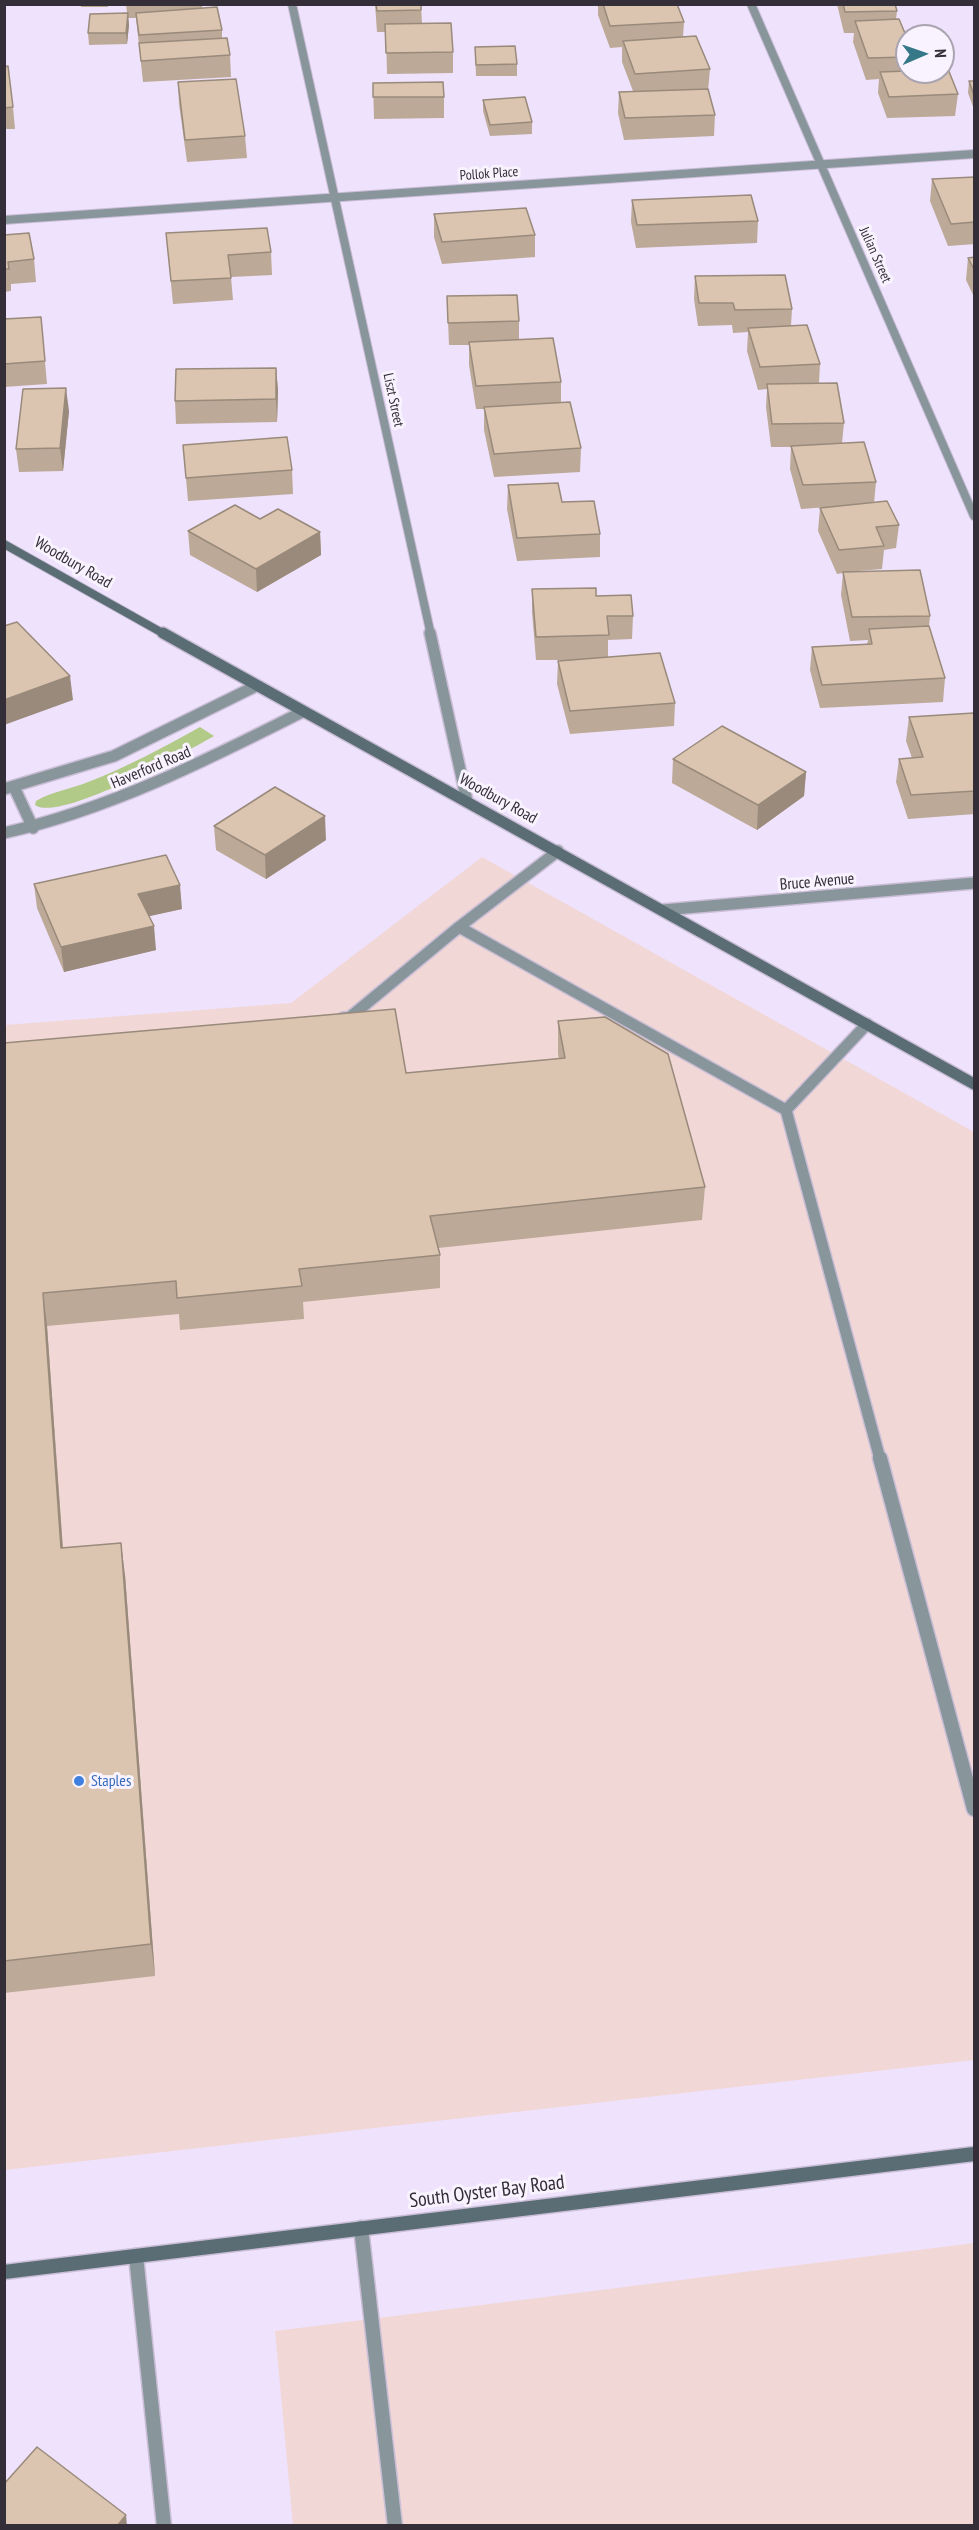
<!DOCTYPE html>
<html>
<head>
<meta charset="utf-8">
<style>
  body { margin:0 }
  #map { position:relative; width:979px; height:2530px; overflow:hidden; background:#efe2fd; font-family:"PT Sans Narrow",sans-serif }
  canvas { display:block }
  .frame { position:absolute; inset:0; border:6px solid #332e38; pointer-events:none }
  .north { position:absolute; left:895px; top:24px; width:60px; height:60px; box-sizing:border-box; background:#f8f3fe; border:2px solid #a9a4af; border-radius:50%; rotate:88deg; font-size:16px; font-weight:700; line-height:24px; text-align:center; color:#332e38 }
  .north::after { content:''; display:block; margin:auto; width:21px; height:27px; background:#357989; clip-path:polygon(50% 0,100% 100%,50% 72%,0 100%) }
</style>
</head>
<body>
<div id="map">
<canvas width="979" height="2530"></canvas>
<div class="frame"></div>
<div class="north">N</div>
</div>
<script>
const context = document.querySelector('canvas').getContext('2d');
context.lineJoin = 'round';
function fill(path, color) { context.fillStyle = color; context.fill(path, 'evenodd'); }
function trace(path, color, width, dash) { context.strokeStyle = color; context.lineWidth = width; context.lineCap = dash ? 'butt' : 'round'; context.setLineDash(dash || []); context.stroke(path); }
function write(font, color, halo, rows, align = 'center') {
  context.font = font + ' "PT Sans Narrow",sans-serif'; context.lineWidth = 6; context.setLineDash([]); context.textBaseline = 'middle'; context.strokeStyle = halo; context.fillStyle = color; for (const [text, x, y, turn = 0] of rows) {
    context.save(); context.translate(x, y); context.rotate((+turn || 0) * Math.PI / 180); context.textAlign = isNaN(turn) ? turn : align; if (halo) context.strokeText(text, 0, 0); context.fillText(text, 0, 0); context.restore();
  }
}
fill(new Path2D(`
  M 482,857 L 974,1132 L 974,2060 L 5,2170 L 5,1025 L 291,1003 Z
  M 974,2243 L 974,2525 L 293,2525 L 275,2331 Z`), '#f2d7d7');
fill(new Path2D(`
  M 200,727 L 214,736 C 188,751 59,823 35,805 L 36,801 C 53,791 71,789 88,782 C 127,767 164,747 200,727 Z`), '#b2ca88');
const serviceFar1 = new Path2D(`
  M 14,787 L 33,828
  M 558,851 L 459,927 L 786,1110
  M 343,1018 L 349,1018 L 459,927
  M 867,1024 L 786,1110 L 880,1459`);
const service = new Path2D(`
  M 880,1458 L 974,1809
  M 361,2228 L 395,2526
  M 136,2256 L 164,2526`);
const minorFar1 = new Path2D(`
  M 292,4 L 431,635
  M 751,4 L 974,516
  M 4,220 L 974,154`);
const minor = new Path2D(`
  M 430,633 L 467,801
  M 4,789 L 114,756 L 256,686
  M 4,833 C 110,809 205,761 302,712
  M 663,910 L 974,883`);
const secondaryFar2 = new Path2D(`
  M 4,544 L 166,635`);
const secondaryFar1 = new Path2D(`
  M 163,633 L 974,1084`);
const secondary = new Path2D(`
  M 4,2272 L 974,2154`);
trace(serviceFar1, '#c9bed6', 14);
trace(service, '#c9bed6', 17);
trace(minorFar1, '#c9bed6', 10);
trace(minor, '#c9bed6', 14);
trace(secondaryFar2, '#c9bed6', 10);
trace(secondaryFar1, '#c9bed6', 14);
trace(secondary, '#c9bed6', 17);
trace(serviceFar1, '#88959b', 11);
trace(service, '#88959b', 14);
trace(minorFar1, '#88959b', 8);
trace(minor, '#88959b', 11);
trace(secondaryFar2, '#5a6d75', 8);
trace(secondaryFar1, '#5a6d75', 11);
trace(secondary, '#5a6d75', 14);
fill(new Path2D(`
  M 81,4 L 108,4 L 108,7 L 81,7 Z
  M 126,4 L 202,4 L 202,8 L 222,30 L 222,38 L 230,55 L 231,77 L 143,82 L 136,18 L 128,18 L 129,25 L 127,44 L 89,45 L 88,33 L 127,13 Z
  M 375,4 L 421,4 L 422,24 L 453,52 L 453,73 L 387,74 L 386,32 L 377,32 Z
  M 598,4 L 677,4 L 684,22 L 683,37 L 710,69 L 708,91 L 715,115 L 714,136 L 624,140 L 618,113 L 619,92 L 633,91 L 622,62 L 622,47 L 610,48 L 598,15 Z
  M 837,4 L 895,4 L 897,11 L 896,19 L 907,38 L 907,72 L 958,94 L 955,116 L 887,118 L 878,93 L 879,79 L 866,80 L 853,42 L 854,33 L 844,33 Z
  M 475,47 L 517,64 L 517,76 L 476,76 Z
  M 4,67 L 13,107 L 15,129 L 4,129 Z
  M 969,81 L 975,81 L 975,112 L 968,93 Z
  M 178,82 L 245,136 L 247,158 L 187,162 L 179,104 Z
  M 373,83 L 444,97 L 444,118 L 374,119 Z
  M 483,100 L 532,122 L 532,134 L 490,136 L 483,111 Z
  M 975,177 L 975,244 L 948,246 L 930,201 L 932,179 Z
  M 632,200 L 758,221 L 757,243 L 636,248 L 631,222 Z
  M 434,214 L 535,235 L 535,257 L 442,264 L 434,237 Z
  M 166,233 L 271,252 L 272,275 L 231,277 L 233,300 L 173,304 Z
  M 4,235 L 34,259 L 36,282 L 11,284 L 11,291 L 4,292 Z
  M 975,257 L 975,299 L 966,280 L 968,258 Z
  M 695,276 L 792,309 L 791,326 L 820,364 L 819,383 L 844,423 L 842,443 L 876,482 L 874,503 L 899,525 L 896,548 L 884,550 L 882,569 L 858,571 L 930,616 L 929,626 L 945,678 L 943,702 L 820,708 L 810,670 L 812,647 L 867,644 L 868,640 L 850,641 L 841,595 L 843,573 L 837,574 L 818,531 L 820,508 L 828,507 L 801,509 L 790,469 L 791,447 L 771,447 L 766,407 L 767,389 L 758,390 L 747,351 L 748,332 L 733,333 L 732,325 L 698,326 L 694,299 Z
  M 447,296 L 519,321 L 519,340 L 561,382 L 561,403 L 581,448 L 580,472 L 494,477 L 484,430 L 484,409 L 476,409 L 469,365 L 469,345 L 449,345 Z
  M 41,317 L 47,384 L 4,387 L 4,319 Z
  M 276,368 L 278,390 L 277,422 L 176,424 L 175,401 Z
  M 69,411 L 63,471 L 19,472 L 16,449 Z
  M 183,445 L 292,470 L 293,494 L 188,501 Z
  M 508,485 L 562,502 L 600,534 L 600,557 L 517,561 L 507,509 Z
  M 260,519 L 320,532 L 321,555 L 257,592 L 190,555 L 188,531 Z
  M 532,589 L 596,596 L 633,616 L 632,639 L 608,640 L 608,657 L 675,703 L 674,726 L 570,734 L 557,684 L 558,661 L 573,660 L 536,660 L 532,612 Z
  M 975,714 L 975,814 L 908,819 L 896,782 L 899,759 L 912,758 L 906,741 L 909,717 Z
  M 673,759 L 806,772 L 804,796 L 757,830 L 672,783 Z
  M 214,826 L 326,840 L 266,879 L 216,850 Z
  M 34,884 L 182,909 L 149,916 L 156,950 L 64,972 L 37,908 Z
  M 558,1021 L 705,1187 L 702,1220 L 438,1248 L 440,1255 L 440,1288 L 303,1302 L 304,1319 L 180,1330 L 179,1314 L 47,1326 L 63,1548 L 125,1575 L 155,1976 L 4,1993 L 4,1043 L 406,1073 L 559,1059 L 558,1054 Z`), '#bca997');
fill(new Path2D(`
  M 128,13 L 129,25 L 127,44 L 126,33 Z
  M 276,368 L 278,390 L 277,422 L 276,399 Z
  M 66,388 L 69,411 L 63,471 L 60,448 Z
  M 320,532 L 321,555 L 257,592 L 256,569 Z
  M 70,676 L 73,700 L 4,725 L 4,700 Z
  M 806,772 L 804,796 L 757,830 L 758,805 Z
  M 325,816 L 326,840 L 266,879 L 265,855 Z
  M 180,885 L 182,909 L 141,918 L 138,894 Z
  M 154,926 L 156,950 L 64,972 L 61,947 Z
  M 4,971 L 6,986 L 4,986 Z
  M 43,1293 L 47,1326 L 65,1581 L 61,1548 Z
  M 121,1543 L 125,1575 L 155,1976 L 151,1944 Z
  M 126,2515 L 127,2526 L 117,2526 Z`), '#998a7b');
const building = new Path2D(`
  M 376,4 L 421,4 L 421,10 L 377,11 Z
  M 603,4 L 677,4 L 684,22 L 610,26 Z
  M 843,4 L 895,4 L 897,11 L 845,12 Z
  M 217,7 L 222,30 L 139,35 L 136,13 Z
  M 128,13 L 126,33 L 88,33 L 90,14 Z
  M 899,19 L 907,38 L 907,57 L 868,58 L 855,21 Z
  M 451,23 L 453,52 L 386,53 L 385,24 Z
  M 696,36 L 710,69 L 635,74 L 623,41 Z
  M 227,38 L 230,55 L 141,61 L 139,43 Z
  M 515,46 L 517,64 L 476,65 L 475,47 Z
  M 8,66 L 13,107 L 4,108 L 4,67 Z
  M 948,69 L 958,94 L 889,97 L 880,72 L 907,71 L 907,72 L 943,72 L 943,70 Z
  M 236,79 L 245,136 L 185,140 L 178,82 Z
  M 969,81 L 975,81 L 975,98 Z
  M 443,82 L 444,97 L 373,97 L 373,83 Z
  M 708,89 L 715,115 L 625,118 L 619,92 Z
  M 525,97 L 532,122 L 490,125 L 483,100 Z
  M 975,177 L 975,222 L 951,224 L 932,179 Z
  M 751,195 L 758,221 L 637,225 L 632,200 Z
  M 526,208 L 535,235 L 442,242 L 434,214 Z
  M 267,228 L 271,252 L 228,255 L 231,278 L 171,281 L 166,233 Z
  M 29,233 L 34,259 L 8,262 L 9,269 L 4,269 L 4,235 Z
  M 975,257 L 975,271 L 968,258 Z
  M 785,275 L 792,309 L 735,310 L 733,303 L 699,303 L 695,276 Z
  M 517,295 L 519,321 L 448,323 L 447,296 Z
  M 41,317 L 45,361 L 4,364 L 4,319 Z
  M 807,325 L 820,364 L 760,367 L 748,328 Z
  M 553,338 L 561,382 L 476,386 L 469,342 Z
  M 276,368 L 276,399 L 175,401 L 176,369 Z
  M 837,383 L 844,423 L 772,424 L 767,384 Z
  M 66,388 L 60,448 L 16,449 L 23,389 Z
  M 570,402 L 581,448 L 494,454 L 484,407 Z
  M 287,437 L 292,470 L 186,478 L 183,445 Z
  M 864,442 L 876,482 L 803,485 L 791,446 Z
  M 558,483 L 562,502 L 594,501 L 600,534 L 517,538 L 508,485 Z
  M 887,501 L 899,525 L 876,527 L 884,546 L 839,550 L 820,508 Z
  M 235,505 L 260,519 L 278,509 L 320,532 L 256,569 L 188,531 Z
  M 920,570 L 930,616 L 852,617 L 843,572 Z
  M 596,588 L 596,596 L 631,595 L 633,616 L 607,616 L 609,635 L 536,637 L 532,589 Z
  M 17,622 L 70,676 L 4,700 L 4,626 Z
  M 929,626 L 945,678 L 822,685 L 812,647 L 872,644 L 869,629 Z
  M 660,653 L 675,703 L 570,711 L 558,661 Z
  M 974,713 L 975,791 L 911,795 L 899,759 L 923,757 L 909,717 Z
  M 722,726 L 806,772 L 758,805 L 673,759 Z
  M 275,787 L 325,816 L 265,855 L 214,826 Z
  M 166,855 L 180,885 L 138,894 L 154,926 L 61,947 L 34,884 Z
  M 395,1009 L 406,1073 L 565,1058 L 558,1021 L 605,1017 L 668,1054 L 705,1187 L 430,1216 L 440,1255 L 299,1269 L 302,1286 L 177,1298 L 176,1281 L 43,1293 L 61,1548 L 121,1543 L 151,1944 L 4,1961 L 4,1043 Z
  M 37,2447 L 126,2515 L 117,2526 L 4,2526 L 4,2484 Z`);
fill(building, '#dbc5b0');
trace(building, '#998a7b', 1.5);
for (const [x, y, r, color] of [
  [79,1781,6,"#3f7fe0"]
]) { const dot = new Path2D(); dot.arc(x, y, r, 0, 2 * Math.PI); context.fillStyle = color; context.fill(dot); trace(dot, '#f8f3fe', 2); }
write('14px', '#332e38', '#f8f3fe', [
  ["Pollok Place",489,174,-4],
  ["Julian Street",875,255,66],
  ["Liszt Street",393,400,78]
]);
write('16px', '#332e38', '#f8f3fe', [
  ["Woodbury Road",73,563,30],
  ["Haverford Road",151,768,-23],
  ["Woodbury Road",498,799,29],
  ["Bruce Avenue",817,882,-5]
]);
write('16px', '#366cbe', '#f8f3fe', [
  ["Staples",91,1781]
], 'left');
write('20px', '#332e38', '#f8f3fe', [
  ["South Oyster Bay Road",487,2192,-7]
]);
</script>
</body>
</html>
